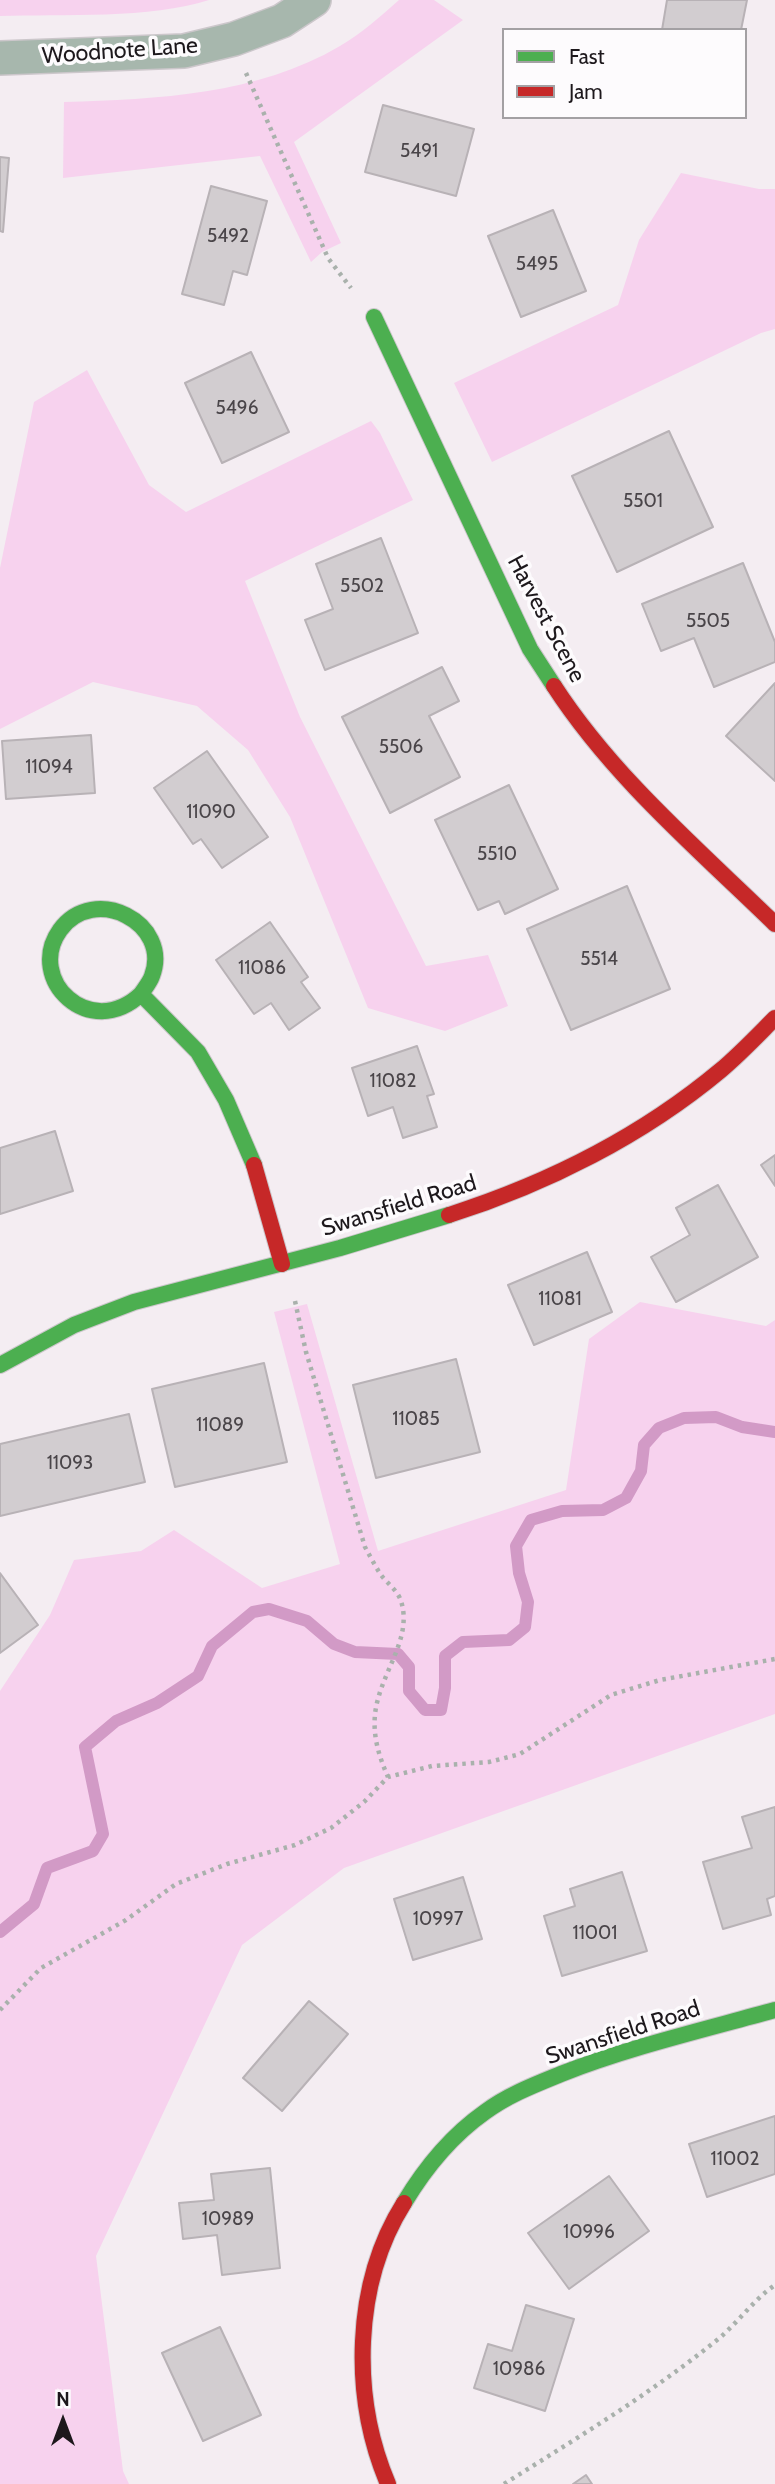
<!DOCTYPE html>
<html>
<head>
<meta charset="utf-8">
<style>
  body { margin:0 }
  #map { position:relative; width:775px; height:2484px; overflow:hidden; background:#f4edf2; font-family:Cabin,sans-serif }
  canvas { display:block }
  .legend { position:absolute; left:502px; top:28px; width:245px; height:91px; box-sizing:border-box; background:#fdfbfd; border:2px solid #a3a0a3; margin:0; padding:9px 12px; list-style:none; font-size:21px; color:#1d181c }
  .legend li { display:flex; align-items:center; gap:14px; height:35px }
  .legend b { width:35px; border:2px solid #a3a0a3 }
  .north { position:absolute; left:28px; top:2386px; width:70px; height:70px; -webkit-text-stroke:5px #fdfbfd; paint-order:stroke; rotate:0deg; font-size:19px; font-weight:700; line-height:28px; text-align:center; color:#1d181c }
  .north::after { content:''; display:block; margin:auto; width:24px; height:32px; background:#1d181c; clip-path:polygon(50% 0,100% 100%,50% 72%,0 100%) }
</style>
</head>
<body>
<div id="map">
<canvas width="775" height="2484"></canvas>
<ul class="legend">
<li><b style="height:9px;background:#4caf50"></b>Fast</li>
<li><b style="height:9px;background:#c62828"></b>Jam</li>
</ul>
<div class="north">N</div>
</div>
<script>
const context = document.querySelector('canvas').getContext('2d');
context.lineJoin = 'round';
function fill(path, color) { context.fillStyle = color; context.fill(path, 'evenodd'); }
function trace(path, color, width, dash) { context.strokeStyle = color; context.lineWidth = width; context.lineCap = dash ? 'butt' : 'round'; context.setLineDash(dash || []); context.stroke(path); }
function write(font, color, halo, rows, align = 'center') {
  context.font = font + ' Cabin,sans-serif'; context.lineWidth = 7; context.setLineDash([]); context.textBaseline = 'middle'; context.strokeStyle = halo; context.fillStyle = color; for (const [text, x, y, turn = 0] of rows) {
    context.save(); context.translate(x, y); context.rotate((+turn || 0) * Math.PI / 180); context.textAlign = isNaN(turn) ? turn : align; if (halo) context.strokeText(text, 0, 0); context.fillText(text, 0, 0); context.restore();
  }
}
fill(new Path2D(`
  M 0,0 L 209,0 C 151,19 62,14 0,16 Z
  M 399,0 L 434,0 L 463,20 L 294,142 L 341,243 L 322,252 L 311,262 L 260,156 L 63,178 L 64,102 C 158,99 257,95 340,46 C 362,33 380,17 399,0 Z
  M 681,173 L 759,189 L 775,189 L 775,329 L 761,333 L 492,462 L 454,383 L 618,305 L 639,240 Z
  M 87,370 L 149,485 L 186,512 L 371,421 L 380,433 L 413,500 L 245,581 L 300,717 L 426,966 L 488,955 L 508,1006 L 445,1031 L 368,1008 L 290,817 L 248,750 L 197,706 L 93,682 L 0,729 L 0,568 L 34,402 Z
  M 640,1302 L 766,1326 L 775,1320 L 775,1714 L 344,1868 L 242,1945 L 96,2256 L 123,2471 L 129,2484 L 0,2484 L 0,1691 L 50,1615 L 74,1560 L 141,1551 L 174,1530 L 262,1588 L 340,1564 L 274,1312 L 307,1304 L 378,1551 L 566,1490 L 589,1339 Z`), '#f7d2ee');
trace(new Path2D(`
  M 0,1932 L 34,1904 L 47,1868 L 93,1851 L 103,1834 L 85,1747 L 116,1721 L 157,1703 L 198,1676 L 212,1646 L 253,1612 L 269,1609 L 307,1621 L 334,1644 L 355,1652 L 398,1654 L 409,1667 L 409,1691 L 425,1710 L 441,1710 L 445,1688 L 445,1656 L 463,1642 L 509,1640 L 525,1627 L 528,1602 L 519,1573 L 516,1546 L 531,1520 L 562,1511 L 603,1510 L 626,1498 L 641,1471 L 644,1445 L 659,1428 L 684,1418 L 716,1417 L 742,1427 L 775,1432`), '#d29ac6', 12);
const building = new Path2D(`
  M 667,0 L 747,0 L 741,30 L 662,30 Z
  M 383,105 L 474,129 L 456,196 L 365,172 Z
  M 0,157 L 9,158 L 3,232 L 0,231 Z
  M 211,186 L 267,201 L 247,275 L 233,271 L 224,305 L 182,294 Z
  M 553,210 L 586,291 L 521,317 L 488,236 Z
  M 251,352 L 289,432 L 222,463 L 185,383 Z
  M 669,431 L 713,527 L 617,572 L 572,476 Z
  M 381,538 L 418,633 L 325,670 L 305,620 L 333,609 L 316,564 Z
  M 743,563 L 775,642 L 775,662 L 714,687 L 694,638 L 661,651 L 642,604 Z
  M 442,667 L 459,701 L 429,716 L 460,777 L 390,813 L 342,717 Z
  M 775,683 L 775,781 L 726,736 Z
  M 91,735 L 95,793 L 6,799 L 2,741 Z
  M 207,751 L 268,837 L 222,868 L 201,839 L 193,844 L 154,788 Z
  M 509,785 L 558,889 L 505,914 L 499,901 L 478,910 L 435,820 Z
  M 627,886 L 670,989 L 571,1030 L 527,929 Z
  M 270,922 L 308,977 L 301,982 L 320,1008 L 289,1030 L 271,1003 L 254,1014 L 216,960 Z
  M 417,1046 L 434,1094 L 427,1096 L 437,1127 L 403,1138 L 393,1107 L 368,1116 L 352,1068 Z
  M 55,1131 L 73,1191 L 0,1214 L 0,1148 Z
  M 775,1155 L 775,1186 L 761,1165 Z
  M 718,1185 L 758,1257 L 676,1302 L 651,1257 L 690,1235 L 676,1208 Z
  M 587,1252 L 612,1312 L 534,1345 L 508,1285 Z
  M 456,1359 L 480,1452 L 376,1478 L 353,1385 Z
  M 264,1363 L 287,1462 L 175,1487 L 152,1389 Z
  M 129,1414 L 145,1482 L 0,1516 L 0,1444 Z
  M 0,1573 L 38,1625 L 0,1653 Z
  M 775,1807 L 775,1896 L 767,1899 L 771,1915 L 723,1929 L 703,1862 L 752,1848 L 742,1817 Z
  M 622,1872 L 647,1951 L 562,1976 L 544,1916 L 575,1906 L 570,1889 Z
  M 463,1877 L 482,1939 L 413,1960 L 394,1899 Z
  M 309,2001 L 348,2034 L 282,2111 L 243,2078 Z
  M 775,2116 L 775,2174 L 707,2197 L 689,2144 Z
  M 270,2168 L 280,2268 L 222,2275 L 217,2235 L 183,2239 L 179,2203 L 214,2200 L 211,2174 Z
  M 609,2176 L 649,2231 L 569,2289 L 528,2233 Z
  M 526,2305 L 574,2319 L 545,2411 L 474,2388 L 488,2344 L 512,2351 Z
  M 220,2327 L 261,2415 L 203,2441 L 162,2353 Z
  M 586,2475 L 592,2484 L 573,2484 Z`);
fill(building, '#d2cdd0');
trace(building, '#b8b2b6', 2);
const street = new Path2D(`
  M 0,58 L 184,51 L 234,39 L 282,21 L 314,0`);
const fast = new Path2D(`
  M 374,317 L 530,649 L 554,686
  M 141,994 C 90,1042 25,979 60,930 C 94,883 172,923 152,976 C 150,982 145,988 141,994 L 198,1052 L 226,1100 L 254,1165
  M 0,1365 L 74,1325 L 134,1302 L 340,1248 L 449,1215
  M 404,2203 C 425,2168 451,2136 485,2112 C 508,2095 534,2085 561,2074 C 630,2047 703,2030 775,2010`);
const jam = new Path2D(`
  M 554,686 C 613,777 698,849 775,924
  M 254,1165 L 282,1264
  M 449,1215 C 546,1184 642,1136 721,1070 C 740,1054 757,1036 775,1018
  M 388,2484 C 351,2397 353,2284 404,2203`);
trace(street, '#ccc7cb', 36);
trace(fast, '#ccc7cb', 18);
trace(jam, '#ccc7cb', 18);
trace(new Path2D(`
  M 246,73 L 328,258 L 351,288
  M 295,1301 L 306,1352 L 365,1547 C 370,1556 375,1566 381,1575 C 387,1583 398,1591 401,1601 C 412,1635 386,1667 378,1699 C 370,1727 377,1752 388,1777
  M 0,2010 L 41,1968 L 126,1920 L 176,1884 L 227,1864 L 295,1845 L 331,1828 L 364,1802 L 388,1777 L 432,1766 L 489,1762 L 520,1754 L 611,1695 L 660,1680 L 775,1659
  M 504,2484 C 577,2438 650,2394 717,2340 C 738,2323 753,2300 775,2285`), '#a9b1ac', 4.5, [3.5, 5]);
trace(street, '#a7b7ad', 33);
trace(fast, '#4caf50', 16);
trace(jam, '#c62828', 16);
write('19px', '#4a4549', null, [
  ["5491",419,151],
  ["5492",228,236],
  ["5495",537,264],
  ["5496",237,408],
  ["5501",643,501],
  ["5502",362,586],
  ["5505",708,621],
  ["5506",401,747],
  ["11094",49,767],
  ["11090",211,812],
  ["5510",497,854],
  ["5514",599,959],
  ["11086",262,968],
  ["11082",393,1081],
  ["11081",560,1299],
  ["11085",416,1419],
  ["11089",220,1425],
  ["11093",70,1463],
  ["10997",438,1919],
  ["11001",595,1933],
  ["11002",735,2159],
  ["10989",228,2219],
  ["10996",589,2232],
  ["10986",519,2369]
]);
write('23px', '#1d181c', '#fdfbfd', [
  ["Woodnote Lane",120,51,-4],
  ["Harvest Scene",546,619,62],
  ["Swansfield Road",399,1206,-17],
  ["Swansfield Road",623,2033,-18]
]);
</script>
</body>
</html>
